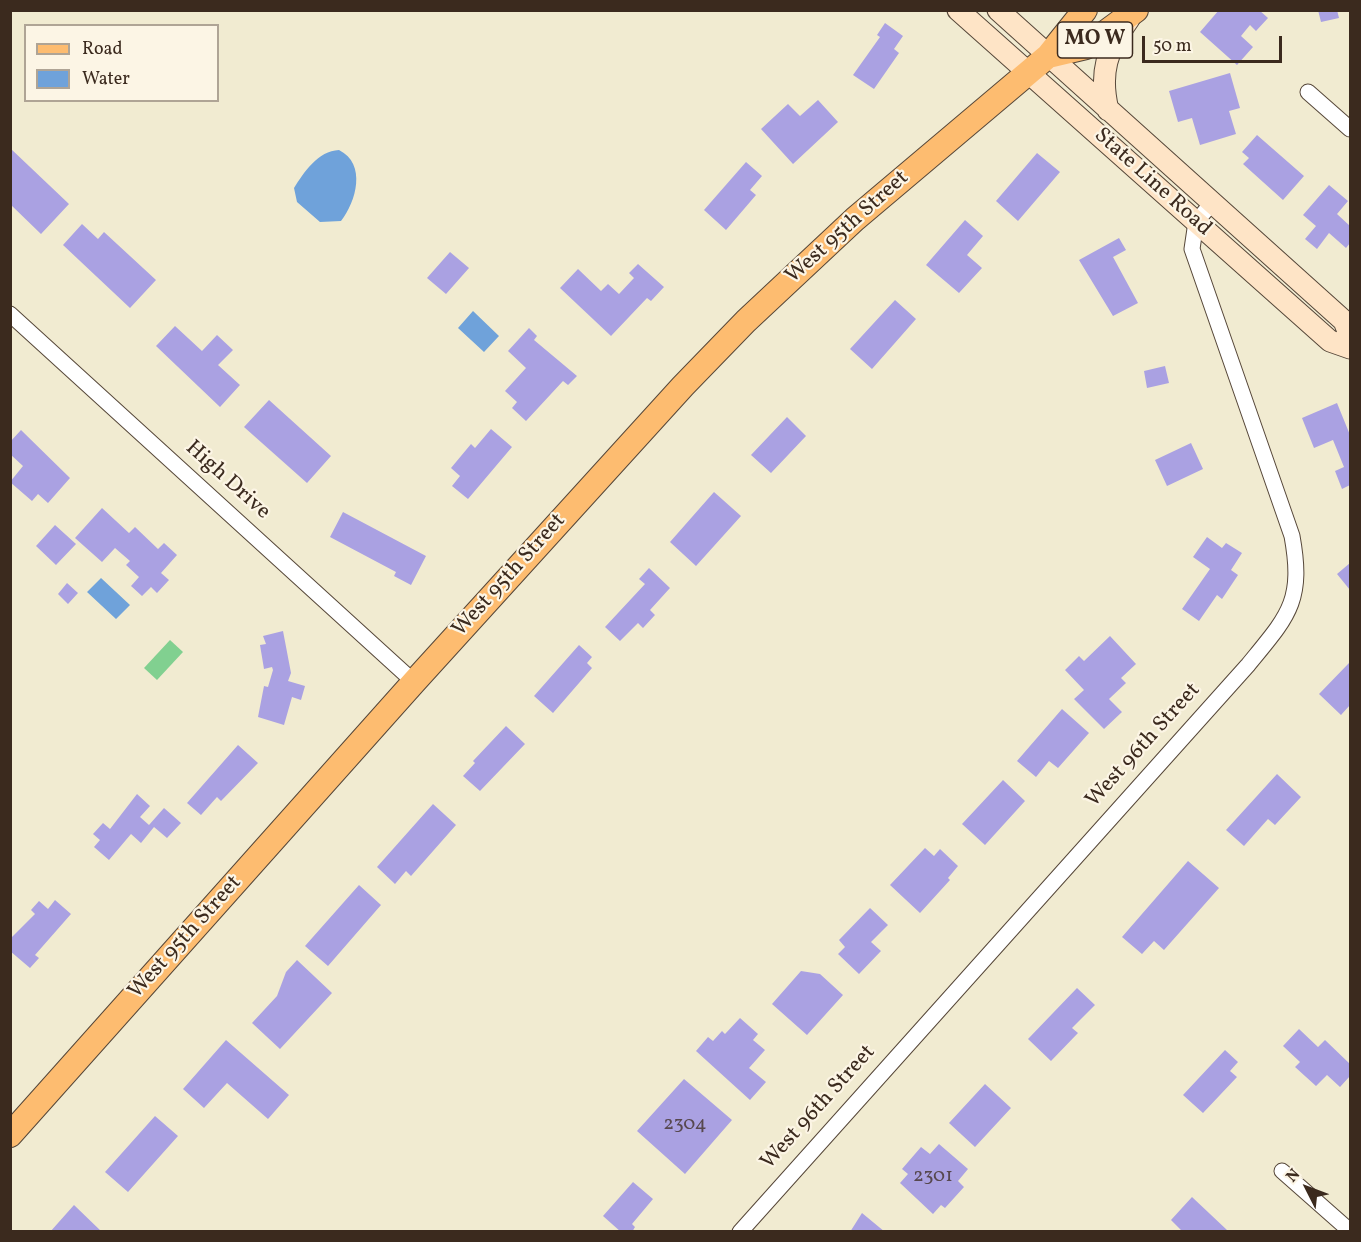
<!DOCTYPE html>
<html>
<head>
<meta charset="utf-8">
<style>
  body { margin:0 }
  #map { position:relative; width:1361px; height:1242px; overflow:hidden; background:#f1ebd1; font-family:Vollkorn,serif }
  canvas { display:block }
  .frame { position:absolute; inset:0; border:12px solid #3b2a1e; pointer-events:none }
  .legend { position:absolute; left:24px; top:24px; width:195px; height:78px; box-sizing:border-box; background:#fcf5e5; border:2px solid #afa495; margin:0; padding:8px 10px; list-style:none; font-size:18px; color:#3b2a1e }
  .legend li { display:flex; align-items:center; gap:12px; height:30px }
  .legend b { width:30px; border:2px solid #afa495 }
  .north { position:absolute; left:1277px; top:1158px; width:60px; height:60px; -webkit-text-stroke:4px #fcf5e5; paint-order:stroke; rotate:312deg; font-size:16px; font-weight:700; line-height:24px; text-align:center; color:#3b2a1e }
  .north::after { content:''; display:block; margin:auto; width:21px; height:27px; background:#3b2a1e; clip-path:polygon(50% 0,100% 100%,50% 72%,0 100%) }
  .scale { position:absolute; left:1142px; top:36px; width:140px; height:27px; box-sizing:border-box; border:3px solid #3b2a1e; border-top:0; padding-left:8px; font-size:18px; line-height:21px; white-space:nowrap; color:#3b2a1e; -webkit-text-stroke:4px #fcf5e5; paint-order:stroke }
</style>
</head>
<body>
<div id="map">
<canvas width="1361" height="1242"></canvas>
<div class="frame"></div>
<ul class="legend">
<li><b style="height:8px;background:#fdbc70"></b>Road</li>
<li><b style="height:16px;background:#6fa2da"></b>Water</li>
</ul>
<div class="north">N</div>
<div class="scale">50 m</div>
</div>
<script>
const context = document.querySelector('canvas').getContext('2d');
context.lineJoin = 'round';
function fill(path, color) { context.fillStyle = color; context.fill(path, 'evenodd'); }
function trace(path, color, width, dash) { context.strokeStyle = color; context.lineWidth = width; context.lineCap = dash ? 'butt' : 'round'; context.setLineDash(dash || []); context.stroke(path); }
function write(font, color, halo, rows, align = 'center') {
  context.font = font + ' Vollkorn,serif'; context.lineWidth = 4.5; context.setLineDash([]); context.textBaseline = 'middle'; context.strokeStyle = halo; context.fillStyle = color; for (const [text, x, y, turn = 0] of rows) {
    context.save(); context.translate(x, y); context.rotate((+turn || 0) * Math.PI / 180); context.textAlign = isNaN(turn) ? turn : align; if (halo) context.strokeText(text, 0, 0); context.fillText(text, 0, 0); context.restore();
  }
}
fill(new Path2D(`
  M 170,640 L 183,652 L 157,680 L 144,668 Z`), '#81d090');
fill(new Path2D(`
  M 339,150 C 367,164 356,202 341,221 L 320,222 L 297,202 L 294,188 C 304,172 318,151 339,150 Z
  M 473,311 L 499,336 L 484,352 L 458,328 Z
  M 101,578 L 130,605 L 116,619 L 87,592 Z`), '#6fa2da');
fill(new Path2D(`
  M 1219,10 L 1259,10 L 1268,18 L 1256,31 L 1250,25 L 1241,36 L 1253,47 L 1237,65 L 1200,32 Z
  M 1318,10 L 1337,10 L 1339,18 L 1321,22 Z
  M 885,23 L 903,36 L 894,49 L 899,53 L 874,89 L 853,75 L 880,37 L 877,35 Z
  M 1230,73 L 1240,108 L 1229,111 L 1236,134 L 1200,145 L 1192,118 L 1178,122 L 1169,91 Z
  M 818,100 L 838,122 L 793,164 L 761,129 L 788,104 L 800,116 Z
  M 1257,135 L 1304,176 L 1283,200 L 1243,164 L 1249,158 L 1242,152 Z
  M 10,148 L 69,204 L 41,234 L 10,204 Z
  M 1037,153 L 1060,172 L 1018,221 L 996,201 Z
  M 746,162 L 762,176 L 750,190 L 756,195 L 726,230 L 704,210 Z
  M 1329,185 L 1348,201 L 1337,214 L 1350,226 L 1350,243 L 1346,248 L 1329,233 L 1317,249 L 1305,239 L 1316,226 L 1303,215 Z
  M 965,220 L 983,236 L 967,255 L 982,268 L 959,293 L 926,265 Z
  M 82,224 L 98,239 L 104,232 L 156,280 L 130,308 L 63,245 Z
  M 1119,238 L 1126,250 L 1113,257 L 1138,303 L 1113,316 L 1079,260 Z
  M 450,252 L 469,268 L 446,294 L 427,278 Z
  M 638,264 L 664,287 L 651,301 L 647,298 L 611,336 L 560,288 L 578,269 L 601,291 L 608,284 L 619,294 L 634,278 L 629,273 Z
  M 895,300 L 916,319 L 872,369 L 850,349 Z
  M 175,326 L 202,351 L 217,335 L 233,350 L 218,365 L 240,385 L 220,407 L 156,346 Z
  M 529,328 L 537,336 L 534,340 L 577,376 L 568,385 L 563,381 L 526,421 L 512,408 L 517,402 L 505,391 L 526,368 L 508,351 Z
  M 1165,366 L 1169,383 L 1147,388 L 1144,371 Z
  M 269,400 L 331,456 L 307,483 L 244,427 Z
  M 1337,403 L 1350,435 L 1350,485 L 1342,489 L 1335,471 L 1344,467 L 1333,440 L 1314,448 L 1302,418 Z
  M 787,417 L 806,436 L 771,473 L 751,455 Z
  M 491,429 L 512,447 L 468,499 L 452,486 L 460,476 L 451,468 L 471,444 L 475,448 Z
  M 21,430 L 70,478 L 48,503 L 38,494 L 32,501 L 10,482 L 23,466 L 10,454 L 10,442 Z
  M 1191,443 L 1203,469 L 1167,486 L 1155,460 Z
  M 714,492 L 741,516 L 696,566 L 670,542 Z
  M 102,508 L 129,533 L 135,527 L 158,549 L 164,543 L 177,555 L 161,573 L 169,580 L 157,593 L 151,587 L 142,596 L 131,586 L 139,577 L 126,565 L 130,561 L 115,548 L 102,562 L 75,538 Z
  M 343,512 L 426,556 L 411,585 L 394,576 L 396,572 L 330,537 Z
  M 55,525 L 76,544 L 56,565 L 36,546 Z
  M 1207,537 L 1222,548 L 1226,543 L 1242,553 L 1231,570 L 1238,575 L 1222,599 L 1217,595 L 1199,621 L 1182,609 L 1210,569 L 1193,557 Z
  M 1350,563 L 1350,590 L 1337,574 Z
  M 649,568 L 670,588 L 650,610 L 655,615 L 643,628 L 638,623 L 620,641 L 605,627 L 645,584 L 639,579 Z
  M 67,583 L 78,593 L 68,604 L 58,594 Z
  M 283,631 L 291,673 L 288,681 L 305,686 L 301,700 L 292,697 L 284,725 L 258,717 L 264,686 L 268,687 L 273,670 L 272,667 L 264,669 L 260,645 L 266,644 L 263,636 Z
  M 1110,636 L 1136,664 L 1121,678 L 1126,683 L 1109,699 L 1122,712 L 1104,729 L 1074,699 L 1084,690 L 1065,670 L 1079,656 L 1084,661 Z
  M 579,645 L 592,657 L 587,663 L 592,668 L 553,713 L 534,696 Z
  M 1350,662 L 1350,705 L 1341,715 L 1319,694 Z
  M 1062,709 L 1089,733 L 1058,768 L 1049,761 L 1036,777 L 1017,761 Z
  M 506,726 L 525,744 L 480,791 L 463,776 L 475,763 L 473,761 Z
  M 238,745 L 258,763 L 221,801 L 217,797 L 201,815 L 187,803 Z
  M 1277,774 L 1301,797 L 1275,825 L 1268,819 L 1244,846 L 1226,830 Z
  M 1003,780 L 1025,801 L 985,845 L 962,824 Z
  M 137,794 L 150,806 L 140,817 L 149,825 L 164,808 L 181,823 L 167,838 L 154,827 L 141,843 L 131,834 L 109,860 L 94,847 L 100,840 L 93,834 L 103,823 L 110,829 Z
  M 433,804 L 456,825 L 411,876 L 406,871 L 395,884 L 377,867 Z
  M 925,848 L 934,856 L 940,849 L 958,866 L 948,878 L 950,880 L 920,913 L 890,885 Z
  M 1188,861 L 1219,888 L 1164,950 L 1154,941 L 1142,954 L 1122,937 Z
  M 359,885 L 381,905 L 328,966 L 305,946 Z
  M 55,900 L 71,914 L 35,955 L 39,958 L 30,968 L 10,951 L 10,939 L 35,914 L 31,910 L 39,901 L 48,909 Z
  M 870,908 L 888,925 L 871,942 L 881,951 L 859,974 L 838,954 L 845,947 L 839,940 Z
  M 297,960 L 332,993 L 280,1049 L 252,1023 L 277,996 L 286,972 Z
  M 801,971 L 820,974 L 843,995 L 807,1035 L 772,1004 Z
  M 1077,988 L 1095,1005 L 1072,1028 L 1078,1033 L 1051,1061 L 1028,1039 Z
  M 740,1018 L 758,1034 L 753,1040 L 765,1050 L 749,1068 L 766,1082 L 750,1100 L 696,1051 L 708,1037 L 713,1041 L 722,1031 L 725,1034 Z
  M 1299,1029 L 1318,1047 L 1325,1040 L 1350,1064 L 1350,1076 L 1340,1087 L 1327,1075 L 1316,1086 L 1295,1067 L 1300,1062 L 1283,1046 Z
  M 226,1040 L 289,1095 L 268,1119 L 227,1083 L 204,1108 L 183,1089 Z
  M 1225,1050 L 1238,1062 L 1230,1071 L 1237,1077 L 1203,1113 L 1183,1095 Z
  M 684,1079 L 732,1120 L 685,1174 L 637,1131 Z
  M 985,1084 L 1011,1108 L 975,1147 L 949,1123 Z
  M 155,1116 L 178,1136 L 128,1192 L 105,1172 Z
  M 939,1144 L 968,1169 L 958,1181 L 964,1187 L 945,1208 L 941,1205 L 933,1214 L 900,1183 L 908,1174 L 902,1169 L 921,1147 L 930,1154 Z
  M 633,1182 L 653,1199 L 632,1224 L 635,1227 L 632,1232 L 621,1232 L 603,1216 Z
  M 1192,1197 L 1227,1230 L 1225,1232 L 1183,1232 L 1171,1220 Z
  M 74,1205 L 102,1232 L 50,1232 Z
  M 862,1213 L 885,1232 L 850,1232 Z`), '#aaa1e2');
const street = new Path2D(`
  M 1308,92 L 1350,129
  M 10,314 L 414,682
  M 1282,1171 L 1350,1231
  M 740,1232 L 1248,665 C 1288,616 1304,602 1292,536 L 1192,249 L 1196,222 L 1212,203`);
const secondary = new Path2D(`
  M 958,10 L 1330,341 L 1350,348
  M 998,10 L 1344,321 L 1350,336
  M 1108,110 C 1099,73 1107,49 1129,19`);
const primary = new Path2D(`
  M 1048,56 L 1086,47 L 1136,10
  M 10,1135 L 414,682 L 683,386 L 746,321 L 855,219 L 1048,56 L 1085,10`);
trace(street, '#564739', 17);
trace(secondary, '#564739', 23);
trace(primary, '#564739', 26);
trace(street, '#fff', 15);
trace(secondary, '#fee4c6', 21);
trace(primary, '#fdbc70', 24);
write('20px', '#57484f', null, [
  ["2304",685,1125],
  ["2301",933,1177]
]);
for (const [x, y, w] of [
  [1095,40,75]
]) { const box = new Path2D(); box.roundRect(x - w / 2, y - 18, w, 36, 4.5); context.fillStyle = '#fcf5e5'; context.fill(box); trace(box, '#3b2a1e', 1.5); }
write('bold 21px', '#3b2a1e', null, [
  ["MO W",1095,40]
]);
write('22px', '#3b2a1e', '#fcf5e5', [
  ["State Line Road",1152,183,42],
  ["West 95th Street",848,228,-42],
  ["High Drive",227,481,42],
  ["West 95th Street",510,576,-48],
  ["West 96th Street",1144,746,-48],
  ["West 95th Street",186,938,-48],
  ["West 96th Street",819,1108,-48]
]);
</script>
</body>
</html>
